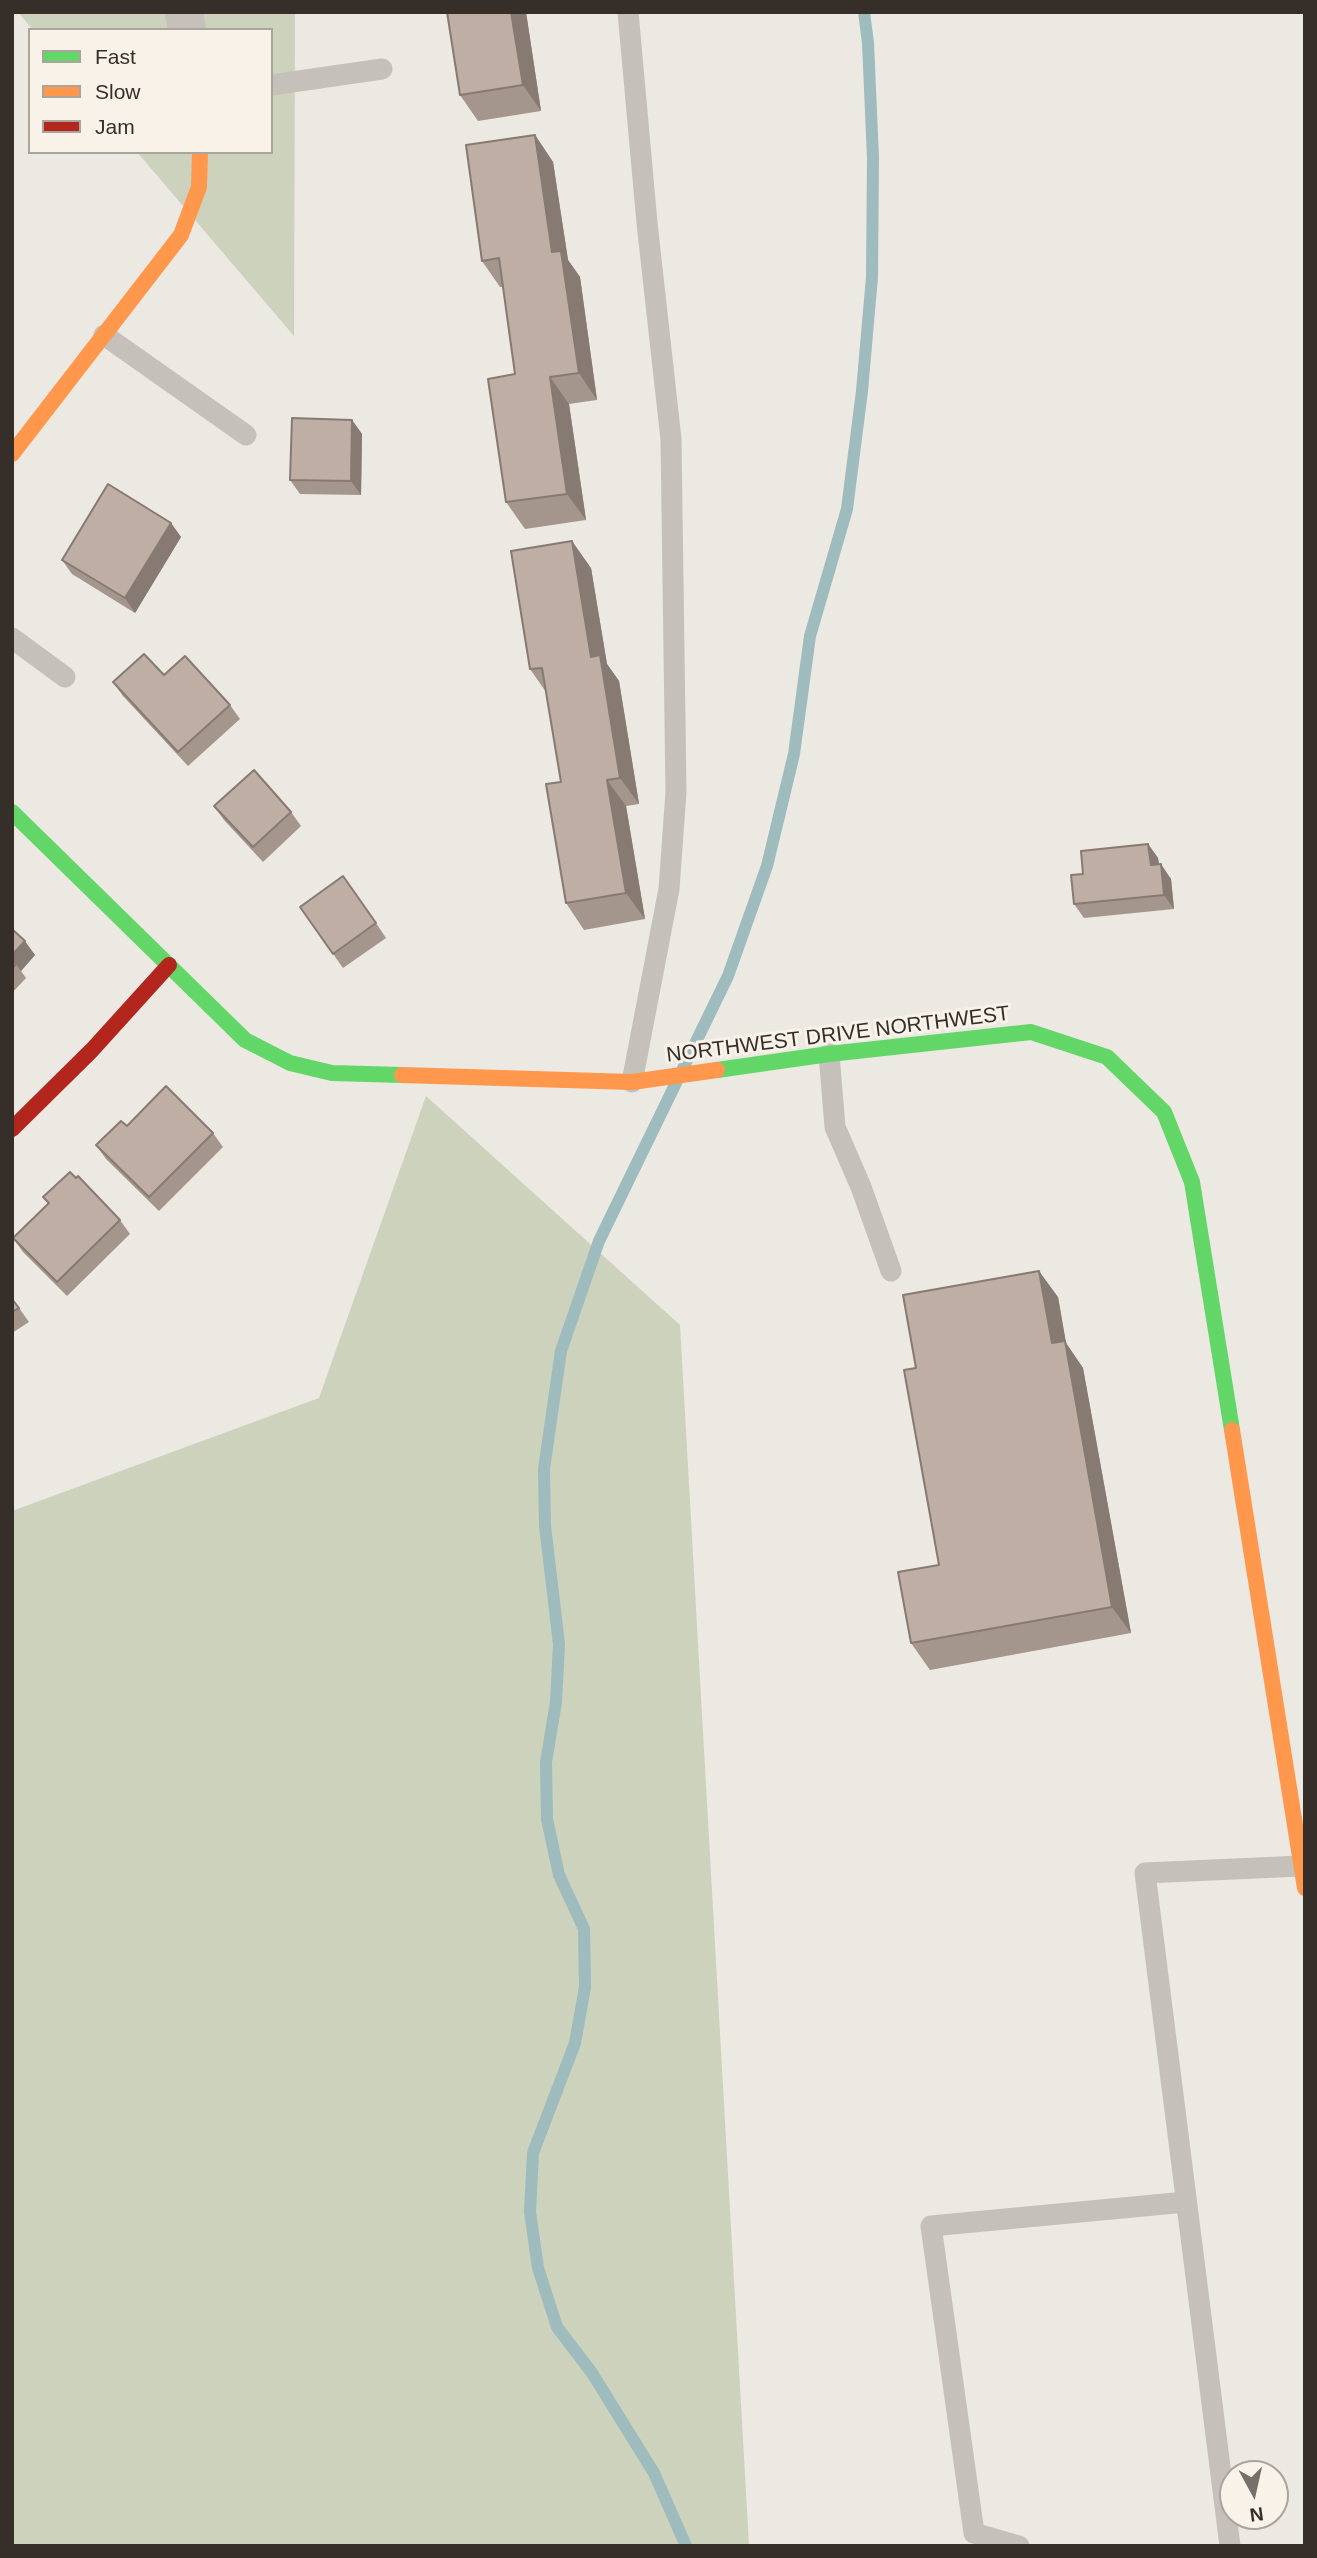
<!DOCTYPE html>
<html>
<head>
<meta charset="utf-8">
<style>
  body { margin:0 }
  #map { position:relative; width:1317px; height:2558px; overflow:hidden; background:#ece8e2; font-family:Helvetica,sans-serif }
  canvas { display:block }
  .frame { position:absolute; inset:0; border:14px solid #362e29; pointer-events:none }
  .legend { position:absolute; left:28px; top:28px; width:245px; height:126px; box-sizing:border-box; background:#f9f2e9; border:2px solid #aba49c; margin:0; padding:9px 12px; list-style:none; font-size:21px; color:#362e29 }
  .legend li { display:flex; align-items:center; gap:14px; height:35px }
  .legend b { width:35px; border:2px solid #aba49c }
  .north { position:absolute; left:1219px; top:2460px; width:70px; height:70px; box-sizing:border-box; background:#f9f2e9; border:2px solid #aba49c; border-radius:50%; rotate:172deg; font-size:19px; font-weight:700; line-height:28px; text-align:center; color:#362e29 }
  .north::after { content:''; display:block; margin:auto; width:24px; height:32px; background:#766f6a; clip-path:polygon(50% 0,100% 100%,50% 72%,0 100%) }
</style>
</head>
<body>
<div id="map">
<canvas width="1317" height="2558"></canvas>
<div class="frame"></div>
<ul class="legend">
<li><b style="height:9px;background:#63d668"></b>Fast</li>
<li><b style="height:9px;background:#ff974d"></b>Slow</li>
<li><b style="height:9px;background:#b3261e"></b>Jam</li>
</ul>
<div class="north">N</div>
</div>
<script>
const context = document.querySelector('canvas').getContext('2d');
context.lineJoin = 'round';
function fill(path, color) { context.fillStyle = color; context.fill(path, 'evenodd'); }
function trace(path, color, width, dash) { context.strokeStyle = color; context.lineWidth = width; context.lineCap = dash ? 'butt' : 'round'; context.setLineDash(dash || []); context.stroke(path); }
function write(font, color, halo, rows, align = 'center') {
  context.font = font + ' Helvetica,sans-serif'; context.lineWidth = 6; context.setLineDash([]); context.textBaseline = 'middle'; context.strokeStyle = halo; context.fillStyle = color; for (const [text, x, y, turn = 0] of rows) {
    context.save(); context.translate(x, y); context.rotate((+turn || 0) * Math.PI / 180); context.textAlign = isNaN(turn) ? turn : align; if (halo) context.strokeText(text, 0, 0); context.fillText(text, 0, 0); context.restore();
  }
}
fill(new Path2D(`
  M 18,12 L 295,12 L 294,336 L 137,152 L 271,152 L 271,30 L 33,30 Z
  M 426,1096 L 680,1325 L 749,2546 L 12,2546 L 12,1511 L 319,1398 Z`), '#ccd2bc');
trace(new Path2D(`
  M 686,2546 L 654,2473 L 592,2373 L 557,2327 L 538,2268 L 530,2212 L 533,2153 L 575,2043 L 585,1987 L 584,1929 L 559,1875 L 547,1819 L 546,1762 L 556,1702 L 559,1644 L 545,1526 L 544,1469 L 561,1351 L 599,1241 L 728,976 L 767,866 L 794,754 L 810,636 L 847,509 L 862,391 L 872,277 L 873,158 L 868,43 L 864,12`), '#9ebbbd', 12);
trace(new Path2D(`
  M 628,12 L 647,223 L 671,439 L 676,792 L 669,889 L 632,1082
  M 271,85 L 382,69
  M 104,335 L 246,435
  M 12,638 L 65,677
  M 829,1054 L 835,1127 L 861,1187 L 891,1271
  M 1019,2546 L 974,2533 L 931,2226 L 1186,2202
  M 1230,2546 L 1145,1873 L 1301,1866`), '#c6c0ba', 21);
trace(new Path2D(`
  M 184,12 L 187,30`), '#c6c0ba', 38);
trace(new Path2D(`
  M 12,812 L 245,1040 L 290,1063 L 332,1073 L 402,1075
  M 717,1070 L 829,1054 L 1031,1032 L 1107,1057 L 1164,1112 L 1192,1182 L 1232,1430`), '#63d668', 16);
trace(new Path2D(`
  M 12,454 L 181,235 L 199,187 L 200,152
  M 402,1075 L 632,1082 L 717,1070
  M 1232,1430 L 1305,1888`), '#ff974d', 16);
trace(new Path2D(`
  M 12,1129 L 92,1050 L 169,965`), '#b3261e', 16);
fill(new Path2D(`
  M 526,12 L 541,111 L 478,121 L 460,95 Z
  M 535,135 L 553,162 L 568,260 L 580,277 L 597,400 L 569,404 L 586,520 L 525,529 L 506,502 L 515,374 L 503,287 L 500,287 L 482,261 Z
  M 352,420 L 362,434 L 361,495 L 300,494 L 290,480 Z
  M 171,523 L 181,537 L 135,613 L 72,574 L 62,560 Z
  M 591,568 L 607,664 L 619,681 L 639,804 L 626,806 L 645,919 L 584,930 L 566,903 L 561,782 L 546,692 L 530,669 Z
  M 164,675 L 230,705 L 240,719 L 188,766 L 123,696 L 113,682 Z
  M 214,806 L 291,812 L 301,826 L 263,862 L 224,820 Z
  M 1148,844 L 1158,858 L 1159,865 L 1171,879 L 1174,909 L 1084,918 L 1074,904 L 1083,874 Z
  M 300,907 L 376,923 L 386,938 L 343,968 Z
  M 12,929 L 35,955 L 21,971 L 26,978 L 12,993 Z
  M 127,1126 L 213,1133 L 223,1147 L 159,1211 L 106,1159 L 96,1145 Z
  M 76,1178 L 120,1220 L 130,1234 L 67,1296 L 23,1252 L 13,1238 L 48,1204 L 43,1197 Z
  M 1058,1297 L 1066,1343 L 1083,1368 L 1131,1633 L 930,1670 L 911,1643 L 939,1565 L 916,1368 Z
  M 12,1298 L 29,1322 L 12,1333 Z`), '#a4968d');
fill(new Path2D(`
  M 511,12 L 526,12 L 541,111 L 523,85 Z
  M 535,135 L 553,162 L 568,260 L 580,277 L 597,400 L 579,373 L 552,252 Z
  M 550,377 L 569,404 L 586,520 L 567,494 Z
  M 352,420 L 362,434 L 361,495 L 351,481 Z
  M 171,523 L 181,537 L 135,613 L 125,598 Z
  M 572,541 L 591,568 L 607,664 L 619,681 L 639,804 L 620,778 L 591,657 Z
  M 607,780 L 626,806 L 645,919 L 626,893 Z
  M 1148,844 L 1158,858 L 1161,879 L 1151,865 Z
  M 1161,864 L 1171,879 L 1174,909 L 1164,895 Z
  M 25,941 L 35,955 L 21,971 L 16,964 L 12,962 L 12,955 Z
  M 1039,1271 L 1058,1297 L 1066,1343 L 1083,1368 L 1131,1633 L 1112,1607 L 1052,1343 Z`), '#867a73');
const building = new Path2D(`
  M 447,12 L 511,12 L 523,85 L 460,95 Z
  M 535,135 L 552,252 L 561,251 L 579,373 L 550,377 L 567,494 L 506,502 L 488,379 L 515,374 L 499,258 L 482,261 L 466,145 Z
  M 292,418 L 352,420 L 351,481 L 290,480 Z
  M 108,484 L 171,523 L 125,598 L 62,560 Z
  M 572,541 L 591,657 L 600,655 L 620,778 L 607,780 L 626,893 L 566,903 L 546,784 L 561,782 L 542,668 L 530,669 L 511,551 Z
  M 144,654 L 164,675 L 185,656 L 230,705 L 178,752 L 113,682 Z
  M 254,770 L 291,812 L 253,847 L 214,806 Z
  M 1148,844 L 1151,865 L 1161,864 L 1164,895 L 1074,904 L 1071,875 L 1083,874 L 1081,851 Z
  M 343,876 L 376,923 L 333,954 L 300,907 Z
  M 12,929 L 25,941 L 12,955 Z
  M 12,960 L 16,964 L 12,969 Z
  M 166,1086 L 213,1133 L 149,1197 L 96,1145 L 121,1121 L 127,1126 Z
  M 70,1172 L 76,1178 L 78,1176 L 120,1220 L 57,1282 L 13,1238 L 49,1203 L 43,1197 Z
  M 1039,1271 L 1052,1343 L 1065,1341 L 1112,1607 L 911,1643 L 898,1572 L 939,1565 L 904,1370 L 916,1368 L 903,1295 Z
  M 12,1299 L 19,1308 L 12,1312 Z`);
fill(building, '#bfaea4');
trace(building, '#867a73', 2);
write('21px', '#362e29', '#f9f2e9', [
  ["NORTHWEST DRIVE NORTHWEST",838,1035,-7]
]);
</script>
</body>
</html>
